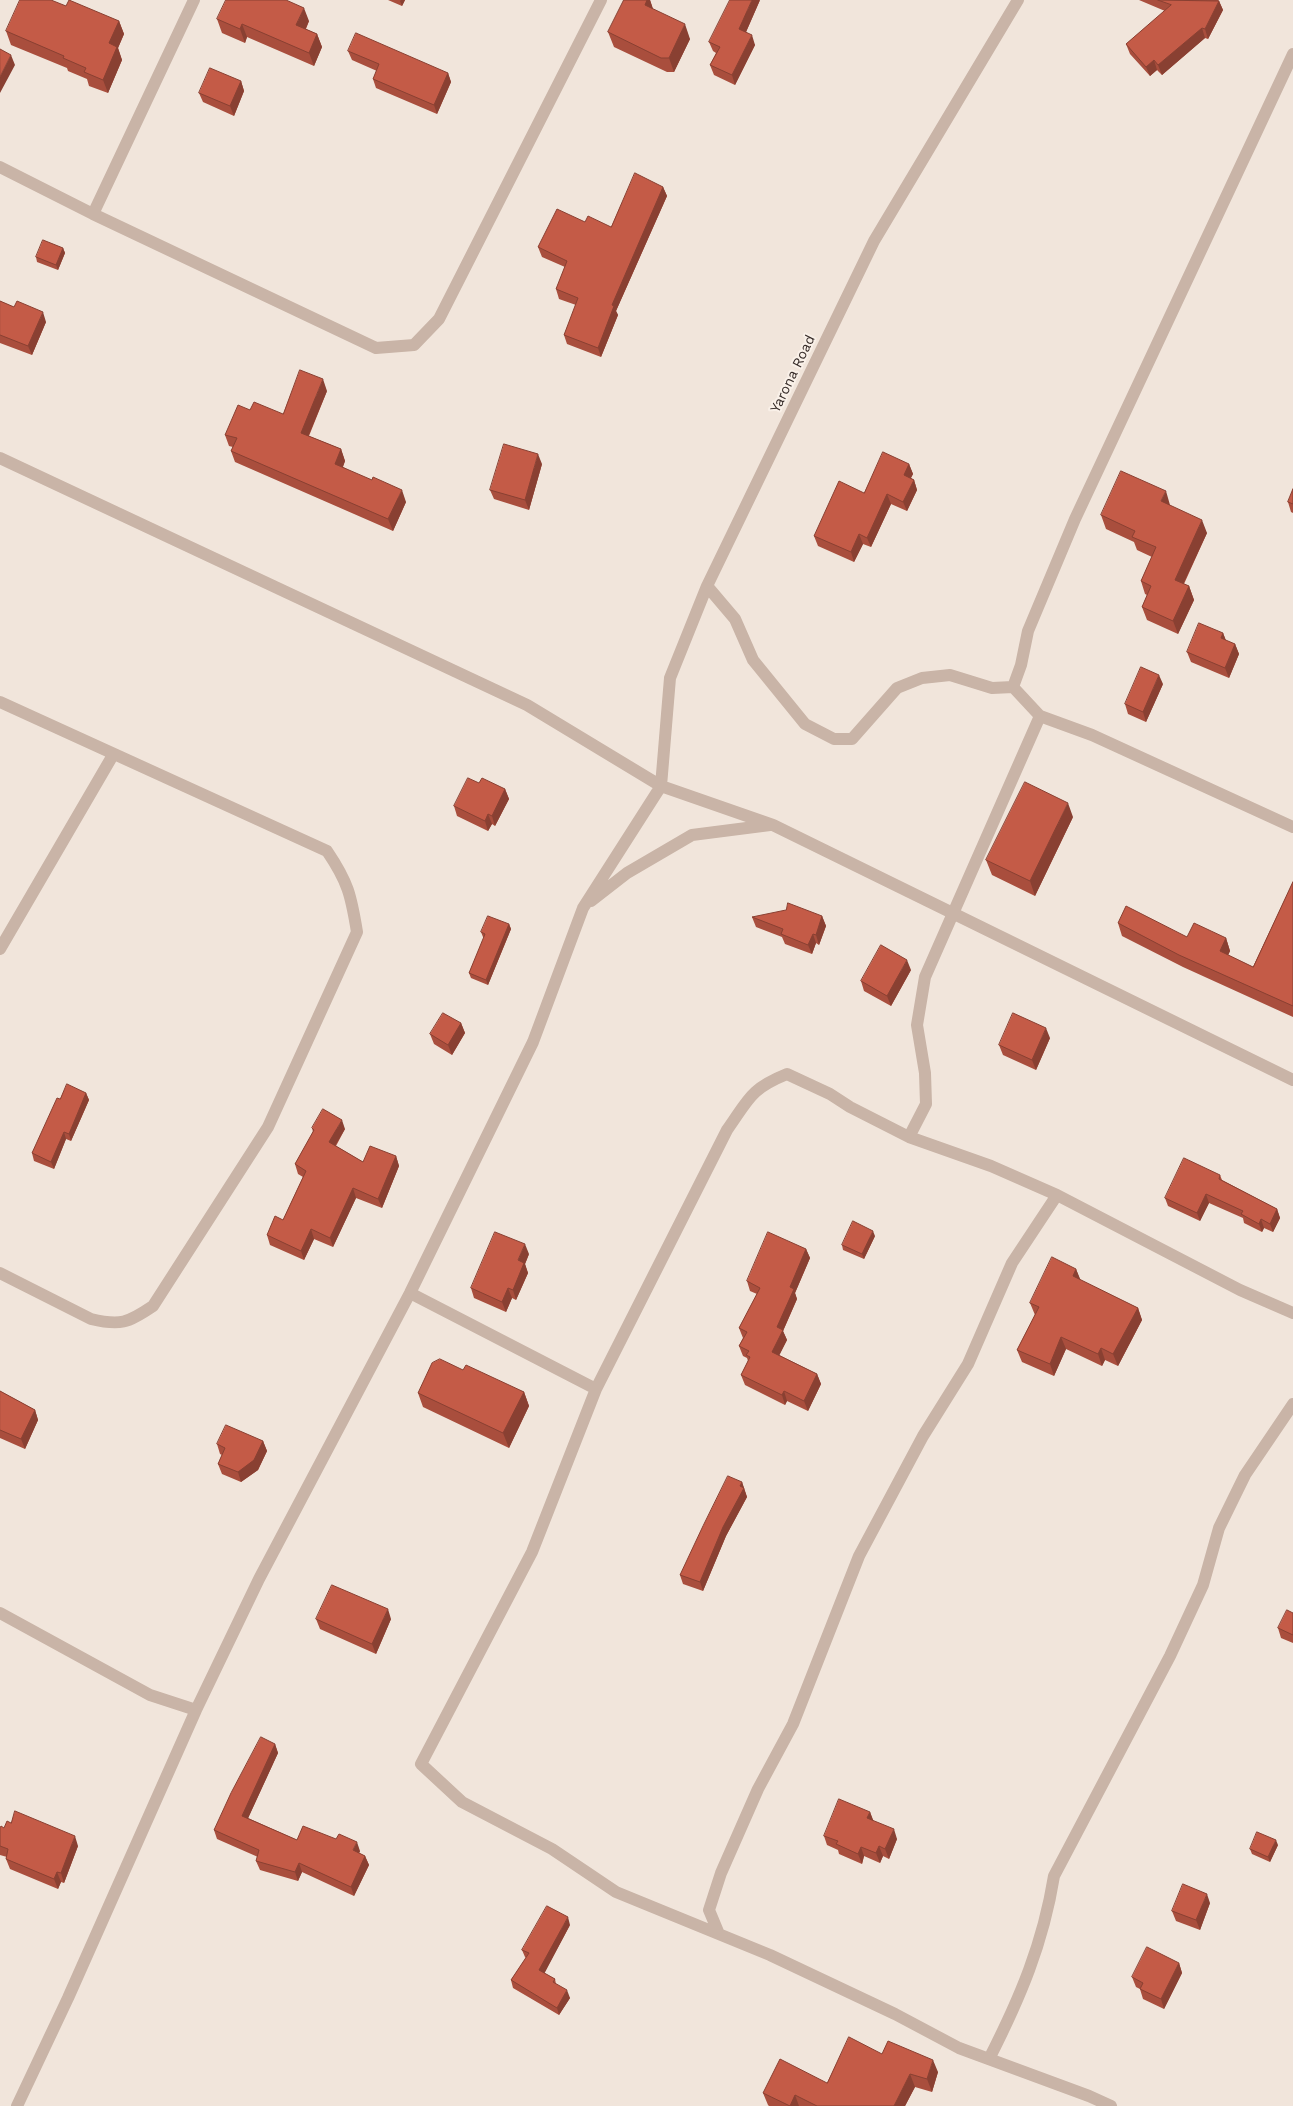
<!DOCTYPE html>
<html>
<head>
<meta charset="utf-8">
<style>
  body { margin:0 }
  canvas { display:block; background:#f1e5db }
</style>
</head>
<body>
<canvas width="1293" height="2106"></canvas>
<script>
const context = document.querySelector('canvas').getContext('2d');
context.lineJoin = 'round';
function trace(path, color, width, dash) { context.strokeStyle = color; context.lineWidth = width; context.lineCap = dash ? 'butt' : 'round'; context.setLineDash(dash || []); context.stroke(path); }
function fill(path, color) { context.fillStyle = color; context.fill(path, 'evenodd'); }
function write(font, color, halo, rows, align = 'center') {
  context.font = font + ' "Work Sans",sans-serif'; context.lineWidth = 4; context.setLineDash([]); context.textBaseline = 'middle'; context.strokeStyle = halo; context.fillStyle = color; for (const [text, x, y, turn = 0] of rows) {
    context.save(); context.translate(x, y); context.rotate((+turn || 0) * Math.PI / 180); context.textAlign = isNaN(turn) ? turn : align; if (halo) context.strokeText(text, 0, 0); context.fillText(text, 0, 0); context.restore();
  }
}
trace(new Path2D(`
  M 0,167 L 93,214 L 376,348 L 414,345 L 439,319 L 601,0
  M 93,214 L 194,0
  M 0,458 L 527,705 L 661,786 L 773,825 L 1293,1080
  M 707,586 L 735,619 L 753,660 L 805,724 L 834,739 L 852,739 L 897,688 L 922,678 L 950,675 L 992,688 L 1013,687
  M 0,702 L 327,851 C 348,882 351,895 357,932 L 268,1127 L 153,1306 C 128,1323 120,1326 91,1319 L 0,1273
  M 1040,716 L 1013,687 L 1021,665 L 1028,631 L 1075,519 L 1293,54
  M 591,901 L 627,873 L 692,835 L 770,825
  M 0,949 L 113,755
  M 909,1137 L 926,1104 L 925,1073 L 917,1025 L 925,977 L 1040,716 L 1092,735 L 1293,827
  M 410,1293 L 596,1389
  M 0,1613 L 150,1695 L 196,1710
  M 719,1934 L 709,1910 L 721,1873 L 758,1789 L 793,1724 L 859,1556 L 923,1436 L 968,1364 L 1012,1263 L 1057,1195
  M 989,2059 C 1020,1998 1043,1944 1054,1876 L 1170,1656 L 1203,1585 L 1219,1528 L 1245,1475 L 1293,1404
  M 17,2106 L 68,1998 L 196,1710 L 259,1579 L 410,1293 L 533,1042 L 583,908 L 661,786 L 670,678 L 707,586 L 874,241 L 1018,0
  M 1111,2106 L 1089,2096 L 959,2048 L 895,2014 L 770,1955 L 616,1892 L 552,1849 L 462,1802 L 421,1764 L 532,1552 L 596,1389 L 727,1130 C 749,1099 750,1089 787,1074 L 830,1094 L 850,1107 L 909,1137 L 991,1166 L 1057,1195 L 1240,1290 L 1293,1313`), '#c9b4a7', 12);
fill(new Path2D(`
  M 388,0 L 405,0 L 402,6 Z
  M 624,0 L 650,0 L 653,9 L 690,39 L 674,72 L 667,72 L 614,47 L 608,32 Z
  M 760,0 L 746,32 L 755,45 L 735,85 L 714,75 L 710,65 L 716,53 L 713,51 L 709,42 Z
  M 1139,0 L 1218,0 L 1219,1 L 1223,10 L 1208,39 L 1205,38 L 1162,75 L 1157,70 L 1150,76 L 1130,54 L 1126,44 L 1165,11 Z
  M 66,6 L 119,21 L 124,34 L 118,48 L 122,60 L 108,93 L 89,86 L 87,79 L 68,71 L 67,68 L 11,45 L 6,31 Z
  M 217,19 L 309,21 L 306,29 L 317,34 L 322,47 L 314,66 L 247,37 L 245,43 L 222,33 Z
  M 348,51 L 448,73 L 451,82 L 437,114 L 376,88 L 373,79 L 377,71 L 352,60 Z
  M 241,81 L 244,91 L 234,116 L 203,102 L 199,93 Z
  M 663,187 L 667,196 L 616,311 L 618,315 L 601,357 L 567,344 L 564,335 L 576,305 L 559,299 L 556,289 L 565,267 L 542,257 L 538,247 L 585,222 L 611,227 Z
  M 63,248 L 65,253 L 58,270 L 37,262 L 36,257 Z
  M 0,301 L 46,322 L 32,355 L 0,343 Z
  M 327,391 L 309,436 L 341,449 L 345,461 L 343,467 L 406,502 L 393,531 L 235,462 L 231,451 L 233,447 L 229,446 L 225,435 L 250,410 L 283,414 Z
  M 542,464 L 529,510 L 494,499 L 490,490 Z
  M 909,464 L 913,474 L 911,478 L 914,480 L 917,490 L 907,511 L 891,504 L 871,547 L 863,544 L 854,562 L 818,546 L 814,536 L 864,493 Z
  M 1293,489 L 1293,513 L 1291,512 L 1288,502 Z
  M 1170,505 L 1207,533 L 1184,584 L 1189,586 L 1194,600 L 1178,634 L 1147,620 L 1142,607 L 1147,595 L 1145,594 L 1141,581 L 1152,557 L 1137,550 L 1134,542 L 1106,529 L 1101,515 Z
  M 1223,633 L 1226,641 L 1235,644 L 1239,654 L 1229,678 L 1191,662 L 1187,652 Z
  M 1163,684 L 1146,722 L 1128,714 L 1125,704 Z
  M 479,783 L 505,789 L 509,799 L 495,826 L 492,824 L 488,831 L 457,816 L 454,806 Z
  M 1073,817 L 1035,896 L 992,875 L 986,860 Z
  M 1293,882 L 1293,1017 L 1183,967 L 1122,936 L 1118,923 L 1187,937 L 1226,938 L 1230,951 L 1228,955 L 1253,967 Z
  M 822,916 L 826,926 L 819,945 L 816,943 L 812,954 L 785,944 L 782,937 L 756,927 L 752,917 Z
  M 509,924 L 511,929 L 488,985 L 471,978 L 469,973 L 484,938 L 483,937 L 481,932 Z
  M 911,970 L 891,1006 L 864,991 L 861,981 Z
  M 461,1023 L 465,1033 L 452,1055 L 434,1044 L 430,1034 Z
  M 1050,1038 L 1036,1070 L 1003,1055 L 999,1045 Z
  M 86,1093 L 89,1100 L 71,1141 L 66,1139 L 54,1169 L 34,1161 L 32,1153 L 60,1099 Z
  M 312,1128 L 345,1129 L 336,1146 L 363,1162 L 396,1156 L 399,1166 L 382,1208 L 356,1198 L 333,1247 L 314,1239 L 304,1260 L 270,1245 L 267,1235 L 283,1220 L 303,1177 L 298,1174 L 295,1164 L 313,1132 Z
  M 1220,1175 L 1222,1180 L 1277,1209 L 1280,1218 L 1273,1232 L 1264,1228 L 1262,1232 L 1244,1223 L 1243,1218 L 1209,1203 L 1200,1221 L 1168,1206 L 1165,1198 Z
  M 875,1236 L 864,1259 L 843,1250 L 842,1245 Z
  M 806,1249 L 810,1258 L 795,1293 L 797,1299 L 783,1331 L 787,1340 L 779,1355 L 817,1374 L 821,1384 L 808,1411 L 787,1401 L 785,1405 L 745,1385 L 741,1375 L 748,1361 L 747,1358 L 743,1356 L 739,1346 L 743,1338 L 739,1328 L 757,1294 L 750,1291 L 747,1281 Z
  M 529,1254 L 525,1264 L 528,1273 L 516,1300 L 512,1298 L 506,1312 L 474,1298 L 471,1288 Z
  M 1076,1269 L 1080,1280 L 1138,1308 L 1142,1320 L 1118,1366 L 1105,1360 L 1102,1366 L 1066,1349 L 1054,1376 L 1022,1362 L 1017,1350 L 1035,1315 L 1030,1303 Z
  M 463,1370 L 524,1392 L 529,1406 L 509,1448 L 423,1407 L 418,1393 Z
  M 0,1391 L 35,1410 L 38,1420 L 25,1449 L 0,1438 Z
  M 263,1441 L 267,1451 L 258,1470 L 241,1482 L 222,1474 L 218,1464 L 222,1455 L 220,1454 L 217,1444 Z
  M 742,1482 L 747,1497 L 726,1536 L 703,1591 L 683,1584 L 680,1575 Z
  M 1293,1613 L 1293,1643 L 1281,1638 L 1278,1628 Z
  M 316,1619 L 391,1619 L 376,1654 L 320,1629 Z
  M 275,1744 L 278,1753 L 248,1818 L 297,1840 L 360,1851 L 359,1853 L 365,1856 L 369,1865 L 354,1896 L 302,1872 L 298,1881 L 260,1870 L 256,1861 L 258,1857 L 217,1839 L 214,1830 Z
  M 870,1812 L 873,1821 L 897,1839 L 889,1859 L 883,1856 L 880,1863 L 864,1856 L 862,1864 L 839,1854 L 838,1850 L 827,1845 L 824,1836 Z
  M 0,1828 L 4,1828 L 78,1846 L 64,1883 L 61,1882 L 58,1889 L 10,1869 L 6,1859 L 7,1857 L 0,1855 Z
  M 1278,1845 L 1270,1862 L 1252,1854 L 1250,1849 Z
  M 1210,1903 L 1200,1930 L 1176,1921 L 1172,1911 Z
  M 570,1925 L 544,1973 L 555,1979 L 556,1984 L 570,1998 L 559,2015 L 513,1988 L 511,1980 L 526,1958 L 525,1957 L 522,1950 Z
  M 1179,1963 L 1182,1973 L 1164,2009 L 1143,1999 L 1140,1989 L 1136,1987 L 1132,1977 Z
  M 882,2054 L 938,2072 L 932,2092 L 915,2087 L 905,2106 L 769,2106 L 768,2105 L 763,2093 L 827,2083 Z`), '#a94e3d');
fill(new Path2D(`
  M 401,0 L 405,0 L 402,6 L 400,1 Z
  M 647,0 L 650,0 L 654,12 L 645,5 Z
  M 752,0 L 760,0 L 743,39 L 739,29 Z
  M 1219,1 L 1223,10 L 1208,39 L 1205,29 Z
  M 304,8 L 309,21 L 301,39 L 296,25 Z
  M 119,21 L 124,34 L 118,48 L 122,60 L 108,93 L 103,80 L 109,43 Z
  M 242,24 L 247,37 L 245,43 L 240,29 Z
  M 685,24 L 690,39 L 674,72 L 669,58 Z
  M 1202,28 L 1205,38 L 1162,75 L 1158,65 Z
  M 317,34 L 322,47 L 314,66 L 309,53 Z
  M 752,35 L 755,45 L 735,85 L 732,75 Z
  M 11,55 L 15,65 L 0,93 L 0,77 Z
  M 1154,60 L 1157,70 L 1150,76 L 1146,67 Z
  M 448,73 L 451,82 L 437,114 L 434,105 Z
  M 241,81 L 244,91 L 234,116 L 230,106 Z
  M 663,187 L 667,196 L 616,311 L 618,315 L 601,357 L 598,348 L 612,305 Z
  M 63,248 L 65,253 L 58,270 L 56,265 Z
  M 43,312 L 46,322 L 32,355 L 28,346 Z
  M 323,379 L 327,391 L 305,444 L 301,433 Z
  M 341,449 L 345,461 L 339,476 L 335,464 Z
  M 538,454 L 542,464 L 529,510 L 525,500 Z
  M 909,464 L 913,474 L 907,485 L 904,475 Z
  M 914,480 L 917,490 L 907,511 L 903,502 Z
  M 402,490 L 406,502 L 393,531 L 388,519 Z
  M 1166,491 L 1170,505 L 1166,514 L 1161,501 Z
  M 887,494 L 891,504 L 871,547 L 867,538 Z
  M 1202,520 L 1207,533 L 1179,593 L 1175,580 Z
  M 859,534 L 863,544 L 854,562 L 851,552 Z
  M 1189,586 L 1194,600 L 1178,634 L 1173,621 Z
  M 1223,633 L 1227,643 L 1221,638 Z
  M 1235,644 L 1239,654 L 1229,678 L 1225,668 Z
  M 1159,675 L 1163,684 L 1146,722 L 1143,712 Z
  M 505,789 L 509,799 L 495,826 L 492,816 Z
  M 1068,803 L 1073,817 L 1035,896 L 1030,881 Z
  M 488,814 L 492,824 L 488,831 L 485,821 Z
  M 822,916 L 826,926 L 819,945 L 816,935 Z
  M 509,924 L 511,929 L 488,985 L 486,980 Z
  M 813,934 L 816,943 L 812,954 L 808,945 Z
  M 1226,938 L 1230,951 L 1224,964 L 1220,951 Z
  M 907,960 L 911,970 L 891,1006 L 887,996 Z
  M 461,1023 L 465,1033 L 452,1055 L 448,1045 Z
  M 1046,1028 L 1050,1038 L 1036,1070 L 1032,1060 Z
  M 86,1093 L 89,1100 L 71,1141 L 69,1134 Z
  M 342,1120 L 345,1129 L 332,1151 L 329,1142 Z
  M 64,1132 L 66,1139 L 54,1169 L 51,1162 Z
  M 396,1156 L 399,1166 L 382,1208 L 378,1199 Z
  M 353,1188 L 356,1198 L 333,1247 L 330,1238 Z
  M 1206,1194 L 1209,1203 L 1200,1221 L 1197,1213 Z
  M 1277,1209 L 1280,1218 L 1273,1232 L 1270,1224 Z
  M 1261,1219 L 1264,1228 L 1262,1232 L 1259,1224 Z
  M 311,1229 L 314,1239 L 304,1260 L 301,1251 Z
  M 873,1231 L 875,1236 L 864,1259 L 862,1254 Z
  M 525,1244 L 529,1254 L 525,1264 L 528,1273 L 516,1300 L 513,1290 L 518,1260 Z
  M 806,1249 L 810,1258 L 795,1293 L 797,1299 L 783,1331 L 787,1340 L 776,1362 L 772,1352 L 777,1327 L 790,1287 Z
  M 1076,1269 L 1081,1281 L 1073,1276 Z
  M 508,1288 L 512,1298 L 506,1312 L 502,1302 Z
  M 1138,1308 L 1142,1320 L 1118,1366 L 1113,1354 Z
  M 1061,1337 L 1066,1349 L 1054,1376 L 1050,1364 Z
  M 1101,1348 L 1105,1360 L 1102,1366 L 1098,1354 Z
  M 817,1374 L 821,1384 L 808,1411 L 804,1401 Z
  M 784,1391 L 787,1401 L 785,1405 L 782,1395 Z
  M 524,1392 L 529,1406 L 509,1448 L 503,1433 Z
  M 35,1410 L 38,1420 L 25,1449 L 21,1439 Z
  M 263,1441 L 267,1451 L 258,1470 L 241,1482 L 238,1472 Z
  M 742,1482 L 747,1497 L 726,1536 L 703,1591 L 700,1582 Z
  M 388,1609 L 391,1619 L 376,1654 L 372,1644 Z
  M 275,1744 L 278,1753 L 245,1825 L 242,1816 Z
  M 870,1812 L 874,1822 L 867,1818 Z
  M 894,1829 L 897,1839 L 889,1859 L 885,1849 Z
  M 75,1836 L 78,1846 L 64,1883 L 61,1873 Z
  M 1276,1840 L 1278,1845 L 1270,1862 L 1268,1857 Z
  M 357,1842 L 360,1851 L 356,1859 L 353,1850 Z
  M 879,1846 L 883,1856 L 880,1863 L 876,1853 Z
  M 861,1847 L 864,1856 L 862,1864 L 858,1854 Z
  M 365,1856 L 369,1865 L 354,1896 L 351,1887 Z
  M 299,1863 L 302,1872 L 298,1881 L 295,1872 Z
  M 57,1872 L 61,1882 L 58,1889 L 54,1879 Z
  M 1207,1894 L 1210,1903 L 1200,1930 L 1196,1920 Z
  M 568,1917 L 570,1925 L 542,1978 L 539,1970 Z
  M 1179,1963 L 1182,1973 L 1164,2009 L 1161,1999 Z
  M 567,1990 L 570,1998 L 559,2015 L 557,2008 Z
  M 933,2060 L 938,2072 L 932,2092 L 927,2079 Z
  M 910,2074 L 915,2087 L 905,2106 L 894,2106 Z
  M 795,2095 L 799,2106 L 790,2106 Z`), '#894032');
const building = new Path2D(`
  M 20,0 L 51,0 L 66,6 L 69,0 L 119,21 L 109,43 L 117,47 L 103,80 L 84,72 L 86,68 L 63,58 L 64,56 L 6,31 Z
  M 226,0 L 286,0 L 304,8 L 296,25 L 317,34 L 309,53 L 242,24 L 240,29 L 217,19 Z
  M 624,0 L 647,0 L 645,5 L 685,24 L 669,58 L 661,58 L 608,32 Z
  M 730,0 L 752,0 L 739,29 L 752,35 L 732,75 L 710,65 L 720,47 L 709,42 Z
  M 1158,0 L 1219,1 L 1205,29 L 1202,28 L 1158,65 L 1154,60 L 1146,67 L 1126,44 L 1171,5 Z
  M 356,33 L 448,73 L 434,105 L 373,79 L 379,64 L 348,51 Z
  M 0,49 L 11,55 L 0,77 Z
  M 210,68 L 241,81 L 230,106 L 199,93 Z
  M 635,173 L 663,187 L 612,305 L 614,306 L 598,348 L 564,335 L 578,298 L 556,289 L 567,261 L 538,247 L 557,209 L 585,222 L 588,216 L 611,227 Z
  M 43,240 L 63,248 L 56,265 L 36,257 Z
  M 0,301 L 14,307 L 17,301 L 43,312 L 28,346 L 0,335 Z
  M 300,370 L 323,379 L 301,433 L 341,449 L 335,464 L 372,480 L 373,477 L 402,490 L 388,519 L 231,451 L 237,438 L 225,435 L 238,405 L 250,410 L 254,402 L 283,414 Z
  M 504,444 L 538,454 L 525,500 L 490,490 Z
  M 883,452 L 909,464 L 904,475 L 914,480 L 903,502 L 887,494 L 867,538 L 859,534 L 851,552 L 814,536 L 839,481 L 864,493 Z
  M 1121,471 L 1166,491 L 1161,501 L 1202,520 L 1175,580 L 1189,586 L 1173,621 L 1142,607 L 1151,586 L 1141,581 L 1156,547 L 1132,537 L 1135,531 L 1101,515 Z
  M 1293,489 L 1293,504 L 1288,502 Z
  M 1199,623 L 1223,633 L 1221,638 L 1235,644 L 1225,668 L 1187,652 Z
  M 1141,667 L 1159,675 L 1143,712 L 1125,704 Z
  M 468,778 L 479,783 L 482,778 L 505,789 L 492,816 L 488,814 L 485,821 L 454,806 Z
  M 1025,782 L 1068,803 L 1030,881 L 986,860 Z
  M 1293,882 L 1293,1006 L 1179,955 L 1118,923 L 1126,906 L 1187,937 L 1194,923 L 1226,938 L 1220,951 L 1253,967 Z
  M 788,903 L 822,916 L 816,935 L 813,934 L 808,945 L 781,934 L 783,929 L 752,917 L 786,910 Z
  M 488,916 L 509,924 L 486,980 L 469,973 L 485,934 L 481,932 Z
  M 881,945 L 907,960 L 887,996 L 861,981 Z
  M 443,1013 L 461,1023 L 448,1045 L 430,1034 Z
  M 1013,1013 L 1046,1028 L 1032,1060 L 999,1045 Z
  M 67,1084 L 86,1093 L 69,1134 L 64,1132 L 51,1162 L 32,1153 L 57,1098 L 60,1099 Z
  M 323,1109 L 342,1120 L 329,1142 L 363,1162 L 370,1146 L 396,1156 L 378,1199 L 353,1188 L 330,1238 L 311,1229 L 301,1251 L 267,1235 L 275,1216 L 283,1220 L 306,1171 L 295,1164 L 314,1130 L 312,1128 Z
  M 1184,1158 L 1220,1175 L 1219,1179 L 1277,1209 L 1270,1224 L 1261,1219 L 1259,1224 L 1241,1214 L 1243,1211 L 1206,1194 L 1197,1213 L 1165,1198 Z
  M 853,1221 L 873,1231 L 862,1254 L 842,1245 Z
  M 495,1232 L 525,1244 L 518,1260 L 524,1263 L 513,1290 L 508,1288 L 502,1302 L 471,1288 Z
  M 768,1232 L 806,1249 L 790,1287 L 794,1289 L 777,1327 L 783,1330 L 772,1352 L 817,1374 L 804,1401 L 784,1391 L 782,1395 L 741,1375 L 750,1357 L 746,1355 L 749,1351 L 739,1346 L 747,1332 L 739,1328 L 760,1288 L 747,1281 Z
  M 1052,1257 L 1076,1269 L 1073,1276 L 1138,1308 L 1113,1354 L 1101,1348 L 1098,1354 L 1061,1337 L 1050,1364 L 1017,1350 L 1039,1307 L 1030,1303 Z
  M 440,1359 L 463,1370 L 466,1365 L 524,1392 L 503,1433 L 418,1393 L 432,1363 Z
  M 0,1391 L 35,1410 L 21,1439 L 0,1430 Z
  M 226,1425 L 263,1441 L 254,1460 L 238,1472 L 218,1464 L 225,1448 L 217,1444 Z
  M 728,1476 L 742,1482 L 740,1486 L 744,1488 L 723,1527 L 700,1582 L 680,1575 L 703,1526 Z
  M 332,1585 L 388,1609 L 372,1644 L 316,1619 Z
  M 1287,1610 L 1293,1613 L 1293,1635 L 1278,1628 Z
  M 261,1737 L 275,1744 L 242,1816 L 297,1840 L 303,1826 L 336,1839 L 339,1834 L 357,1842 L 353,1850 L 365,1856 L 351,1887 L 299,1863 L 295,1872 L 256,1861 L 259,1850 L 214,1830 L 231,1793 Z
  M 839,1799 L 870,1812 L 867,1818 L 894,1829 L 885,1849 L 879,1846 L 876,1853 L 861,1847 L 858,1854 L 836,1844 L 838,1841 L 824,1836 Z
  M 15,1811 L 75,1836 L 61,1873 L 57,1872 L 54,1879 L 6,1859 L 8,1849 L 0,1846 L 0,1828 L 1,1826 L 4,1828 L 7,1821 L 11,1823 Z
  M 1257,1832 L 1276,1840 L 1268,1857 L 1250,1849 Z
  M 1183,1884 L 1207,1894 L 1196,1920 L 1172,1911 Z
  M 547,1906 L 568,1917 L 539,1970 L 555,1979 L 553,1982 L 567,1990 L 557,2008 L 511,1980 L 529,1953 L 522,1950 Z
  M 1147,1947 L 1179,1963 L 1161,1999 L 1140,1989 L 1143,1983 L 1132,1977 Z
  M 849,2037 L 882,2054 L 888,2041 L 933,2060 L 927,2079 L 910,2074 L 894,2106 L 817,2106 L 795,2095 L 790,2106 L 763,2093 L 780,2059 L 827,2083 Z`);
fill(building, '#c45b47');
trace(building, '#894032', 1);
write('14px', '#362b28', '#f9f0e8', [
  ["Yarona Road",793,374,-64]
]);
</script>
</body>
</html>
